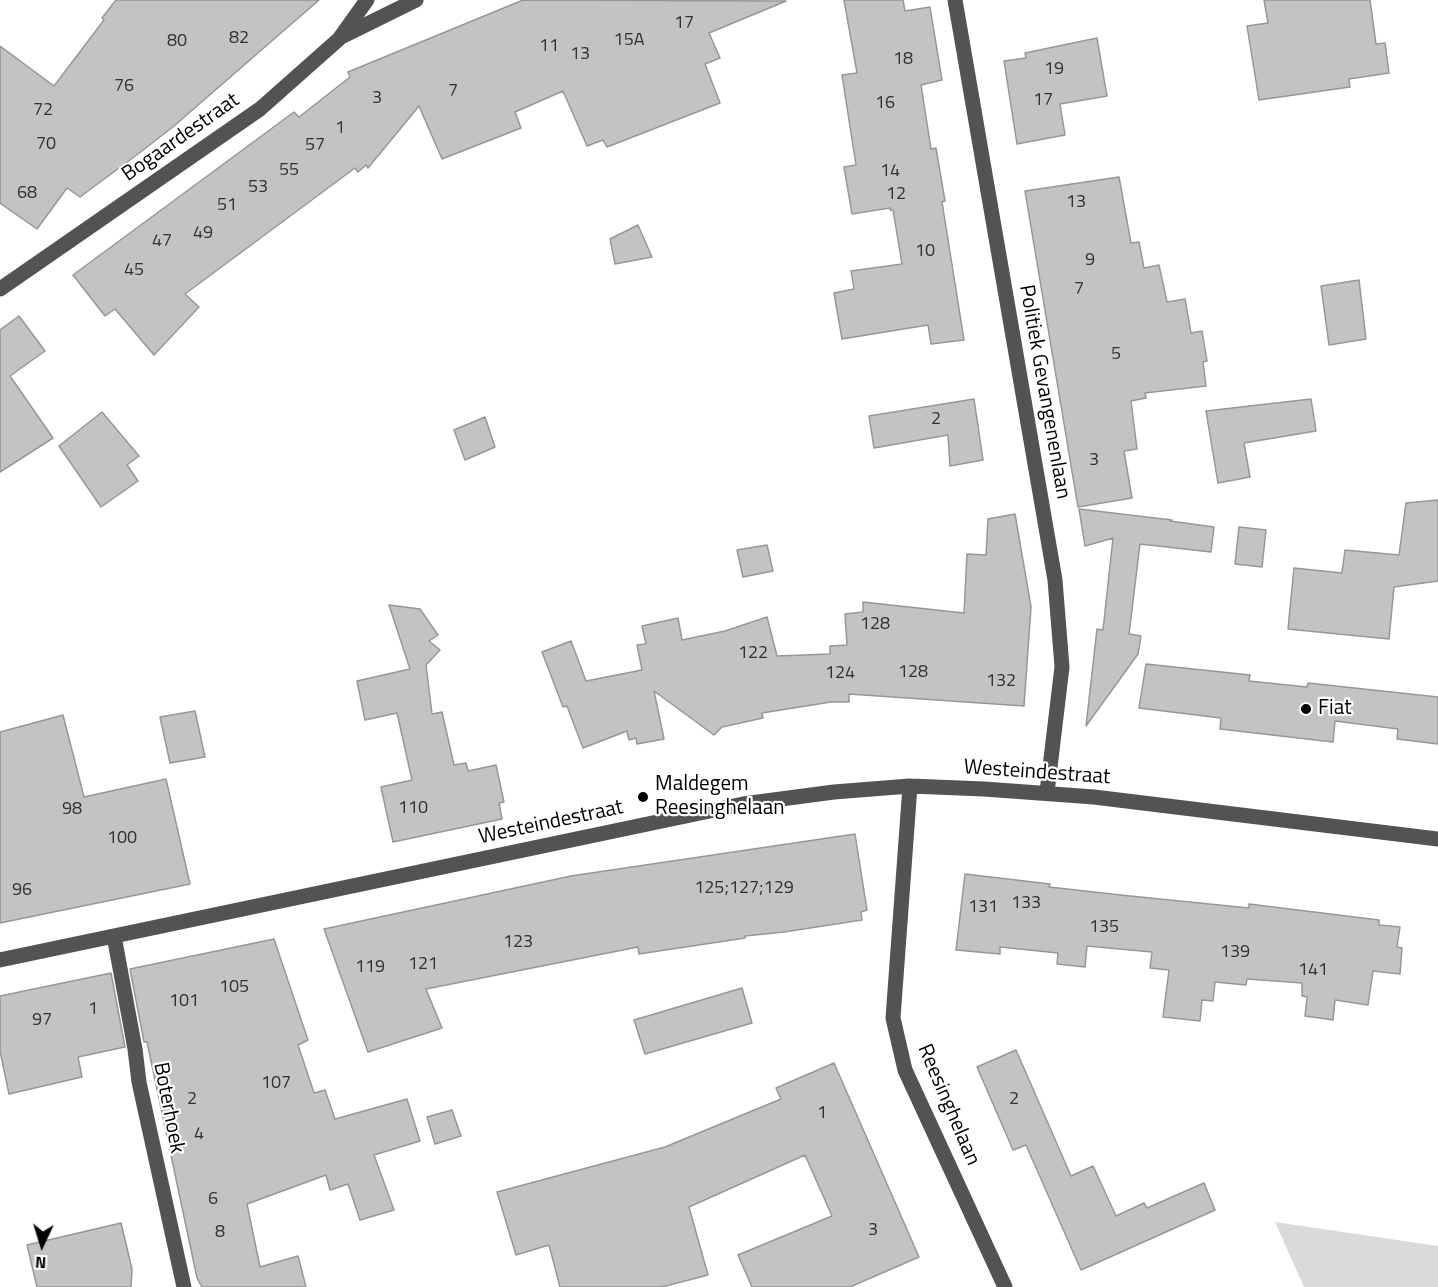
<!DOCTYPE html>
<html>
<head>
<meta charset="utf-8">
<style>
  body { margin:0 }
  #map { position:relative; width:1438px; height:1287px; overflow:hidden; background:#fff; font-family:"Titillium Web",sans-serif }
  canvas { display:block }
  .north { position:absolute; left:12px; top:1215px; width:60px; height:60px; -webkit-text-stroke:4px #fff; paint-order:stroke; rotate:184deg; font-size:16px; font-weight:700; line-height:24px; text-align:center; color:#000 }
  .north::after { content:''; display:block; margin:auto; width:21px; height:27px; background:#000; clip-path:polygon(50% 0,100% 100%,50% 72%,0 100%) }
</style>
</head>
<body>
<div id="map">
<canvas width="1438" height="1287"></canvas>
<div class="north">N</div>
</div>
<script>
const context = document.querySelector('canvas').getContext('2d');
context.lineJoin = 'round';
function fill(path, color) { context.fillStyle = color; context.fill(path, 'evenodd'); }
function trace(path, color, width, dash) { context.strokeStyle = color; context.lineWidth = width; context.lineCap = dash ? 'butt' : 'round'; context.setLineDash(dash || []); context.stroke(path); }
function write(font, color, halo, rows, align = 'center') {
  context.font = font + ' "Titillium Web",sans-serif'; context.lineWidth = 4.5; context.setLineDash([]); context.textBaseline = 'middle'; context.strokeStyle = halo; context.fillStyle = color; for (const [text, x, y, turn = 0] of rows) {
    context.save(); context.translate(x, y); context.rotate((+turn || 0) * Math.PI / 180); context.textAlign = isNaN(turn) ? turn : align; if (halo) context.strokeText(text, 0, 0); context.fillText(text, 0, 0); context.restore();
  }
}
fill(new Path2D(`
  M 1275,1222 L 1438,1246 L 1438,1287 L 1304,1287 Z`), '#dadada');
const building = new Path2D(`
  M 116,0 L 319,0 L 174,126 L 142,151 L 80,197 L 67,188 L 37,229 L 0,203 L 0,46 L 54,86 L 104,20 L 102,18 Z
  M 523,0 L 786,1 L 709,33 L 720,58 L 705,64 L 720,103 L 607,147 L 603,140 L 587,146 L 563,91 L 515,112 L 521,128 L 442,159 L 419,106 L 368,168 L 366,165 L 358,172 L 355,168 L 185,294 L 199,307 L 154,355 L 115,309 L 105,316 L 73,275 L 294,112 L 299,117 L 350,77 L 348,72 Z
  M 844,0 L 903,0 L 905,11 L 930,7 L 942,80 L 921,85 L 931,149 L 936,148 L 945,201 L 942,202 L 964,340 L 931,344 L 928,325 L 842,339 L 834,293 L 854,289 L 851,271 L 902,264 L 893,210 L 890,210 L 890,208 L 852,214 L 844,167 L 856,165 L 842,75 L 857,73 Z
  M 1264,0 L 1370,0 L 1376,44 L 1385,43 L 1389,73 L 1349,79 L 1350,87 L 1259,100 L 1247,26 L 1268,23 Z
  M 1097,38 L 1107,96 L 1060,104 L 1065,135 L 1017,144 L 1004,61 L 1026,58 L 1025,53 Z
  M 1119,177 L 1131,243 L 1139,242 L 1144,268 L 1159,265 L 1167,302 L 1185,299 L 1191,333 L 1202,331 L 1207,361 L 1203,362 L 1206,386 L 1145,393 L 1146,398 L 1131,401 L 1137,449 L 1124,451 L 1132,498 L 1078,507 L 1025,191 Z
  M 638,225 L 652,257 L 615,264 L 610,239 Z
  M 1359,280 L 1366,339 L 1329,345 L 1321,286 Z
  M 19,316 L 45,351 L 10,376 L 53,438 L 0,472 L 0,330 Z
  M 974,399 L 983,460 L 950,466 L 948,435 L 874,448 L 869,416 Z
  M 1311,399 L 1316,431 L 1244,443 L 1250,477 L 1218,483 L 1206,411 Z
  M 102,412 L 139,456 L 127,465 L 138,481 L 101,507 L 59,446 Z
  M 485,417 L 495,447 L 465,460 L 454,430 Z
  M 1438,500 L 1438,581 L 1394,587 L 1389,639 L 1288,629 L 1294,568 L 1342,573 L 1345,550 L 1399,555 L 1406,503 Z
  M 1079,509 L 1172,520 L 1170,521 L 1214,527 L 1211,552 L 1140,544 L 1129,634 L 1141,636 L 1138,654 L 1086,726 L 1097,629 L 1103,630 L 1113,538 L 1085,546 Z
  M 1015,514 L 1031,607 L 1024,706 L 849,694 L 849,702 L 831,702 L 762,713 L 763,718 L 722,727 L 714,735 L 654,691 L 664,739 L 637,744 L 636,738 L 629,740 L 627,731 L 583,748 L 567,706 L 563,707 L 542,652 L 571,641 L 586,681 L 642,670 L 637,645 L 646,644 L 642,626 L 678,618 L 682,640 L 725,631 L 767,617 L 777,656 L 830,654 L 830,646 L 847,645 L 845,614 L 863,612 L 863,602 L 964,613 L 967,554 L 986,555 L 988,519 Z
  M 1239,527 L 1266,530 L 1262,567 L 1235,564 Z
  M 767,545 L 773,571 L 743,577 L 737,550 Z
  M 389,605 L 420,609 L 438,635 L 429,641 L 440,650 L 426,665 L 432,714 L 442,712 L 454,765 L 466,763 L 468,771 L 496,765 L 504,802 L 499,803 L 502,819 L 393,842 L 381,787 L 412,780 L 397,713 L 365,720 L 357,681 L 410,669 Z
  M 1146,664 L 1250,675 L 1249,681 L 1307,687 L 1308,683 L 1438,697 L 1438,744 L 1397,739 L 1398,729 L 1335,721 L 1333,742 L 1220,729 L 1221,718 L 1139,708 Z
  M 195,711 L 205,757 L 170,763 L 160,717 Z
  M 63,715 L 84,797 L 166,779 L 190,884 L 0,923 L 0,732 Z
  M 855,834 L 867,910 L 861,912 L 862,920 L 784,932 L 745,936 L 745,938 L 639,954 L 638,947 L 426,989 L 442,1028 L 368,1052 L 324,929 L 571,876 Z
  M 965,874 L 1050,884 L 1049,887 L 1130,896 L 1249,908 L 1249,904 L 1379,920 L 1379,925 L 1400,927 L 1397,947 L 1402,948 L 1400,974 L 1373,971 L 1368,1005 L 1335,1000 L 1333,1020 L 1305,1016 L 1307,997 L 1302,996 L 1302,983 L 1247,979 L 1246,985 L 1215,982 L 1213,1001 L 1202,1000 L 1200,1021 L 1163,1017 L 1169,970 L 1150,968 L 1152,952 L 1087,946 L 1085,967 L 1057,964 L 1058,953 L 1000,947 L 1000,954 L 956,950 Z
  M 274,939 L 308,1040 L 298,1045 L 314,1093 L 325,1090 L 335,1119 L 407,1099 L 420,1141 L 374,1155 L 394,1210 L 360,1220 L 348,1184 L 330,1190 L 326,1175 L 247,1204 L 260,1267 L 298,1256 L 306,1287 L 202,1287 L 197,1278 L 147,1042 L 144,1042 L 130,969 Z
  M 111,973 L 125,1047 L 78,1057 L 82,1077 L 9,1094 L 0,1051 L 0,996 Z
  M 742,988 L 752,1023 L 645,1054 L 634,1020 Z
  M 1016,1050 L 1071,1176 L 1093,1166 L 1116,1216 L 1144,1203 L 1147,1208 L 1204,1183 L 1215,1210 L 1081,1270 L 1026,1145 L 1013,1150 L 977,1067 Z
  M 834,1063 L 919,1257 L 850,1287 L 752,1287 L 738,1255 L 832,1216 L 805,1155 L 689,1207 L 708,1275 L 662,1287 L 560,1287 L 549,1245 L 516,1255 L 497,1192 L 665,1147 L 781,1099 L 776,1088 Z
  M 452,1110 L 461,1136 L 435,1144 L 427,1117 Z
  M 121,1223 L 132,1269 L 131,1287 L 37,1287 L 27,1245 Z`);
fill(building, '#c3c3c3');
trace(building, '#979797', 1.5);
trace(new Path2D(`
  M 955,0 L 1055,580 L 1062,667 L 1047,792
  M 341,37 L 416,0
  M 0,289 L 260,109 L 339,39 L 367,0
  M 910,786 L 893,1018 L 905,1070 L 1005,1287
  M 114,936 L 135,1049 L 139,1082 L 184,1287
  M 0,960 L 743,804 L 834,792 L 910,786 L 984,789 L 1094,797 L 1438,839`), '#535353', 15);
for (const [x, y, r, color] of [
  [1306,709,6,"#000"],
  [643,797,6,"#000"]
]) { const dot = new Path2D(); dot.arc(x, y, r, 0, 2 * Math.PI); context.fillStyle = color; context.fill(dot); trace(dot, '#fff', 2); }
write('18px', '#313131', null, [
  ["17",684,24],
  ["82",239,39],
  ["15A",629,41],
  ["80",177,42],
  ["11",549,47],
  ["13",580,55],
  ["18",903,60],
  ["19",1054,70],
  ["76",124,87],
  ["7",453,92],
  ["3",377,99],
  ["17",1043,101],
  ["16",885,104],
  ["72",43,111],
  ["1",340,129],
  ["70",46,145],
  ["57",315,146],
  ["55",289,171],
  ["14",890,172],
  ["53",258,188],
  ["68",27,194],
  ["12",896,195],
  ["13",1076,203],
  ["51",227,206],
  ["49",203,234],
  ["47",162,242],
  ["10",925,252],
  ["9",1090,261],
  ["45",134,271],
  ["7",1079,290],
  ["5",1116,355],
  ["2",936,420],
  ["3",1094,461],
  ["128",875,625],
  ["122",753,654],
  ["128",913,673],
  ["124",840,674],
  ["132",1001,682],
  ["110",413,809],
  ["98",72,810],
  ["100",122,839],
  ["125;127;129",744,889],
  ["96",22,891],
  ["133",1026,904],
  ["131",983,908],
  ["135",1104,928],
  ["123",518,943],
  ["139",1235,953],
  ["121",423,965],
  ["119",370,968],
  ["141",1313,971],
  ["105",234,988],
  ["101",184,1002],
  ["1",93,1010],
  ["97",42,1021],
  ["107",276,1084],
  ["2",192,1100],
  ["2",1014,1100],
  ["1",822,1114],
  ["4",199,1135],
  ["6",213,1200],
  ["3",873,1231],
  ["8",220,1233]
]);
write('21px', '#000', '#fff', [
  ["Bogaardestraat",181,138,-35],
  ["Politiek Gevangenenlaan",1044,392,80],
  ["Westeindestraat",1037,773,4],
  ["Westeindestraat",551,823,-12],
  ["Reesinghelaan",948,1105,67],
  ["Boterhoek",168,1108,79]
]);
write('21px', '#000', '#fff', [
  ["Fiat",1318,709],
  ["Maldegem",655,785],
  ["Reesinghelaan",655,809]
], 'left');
</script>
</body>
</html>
